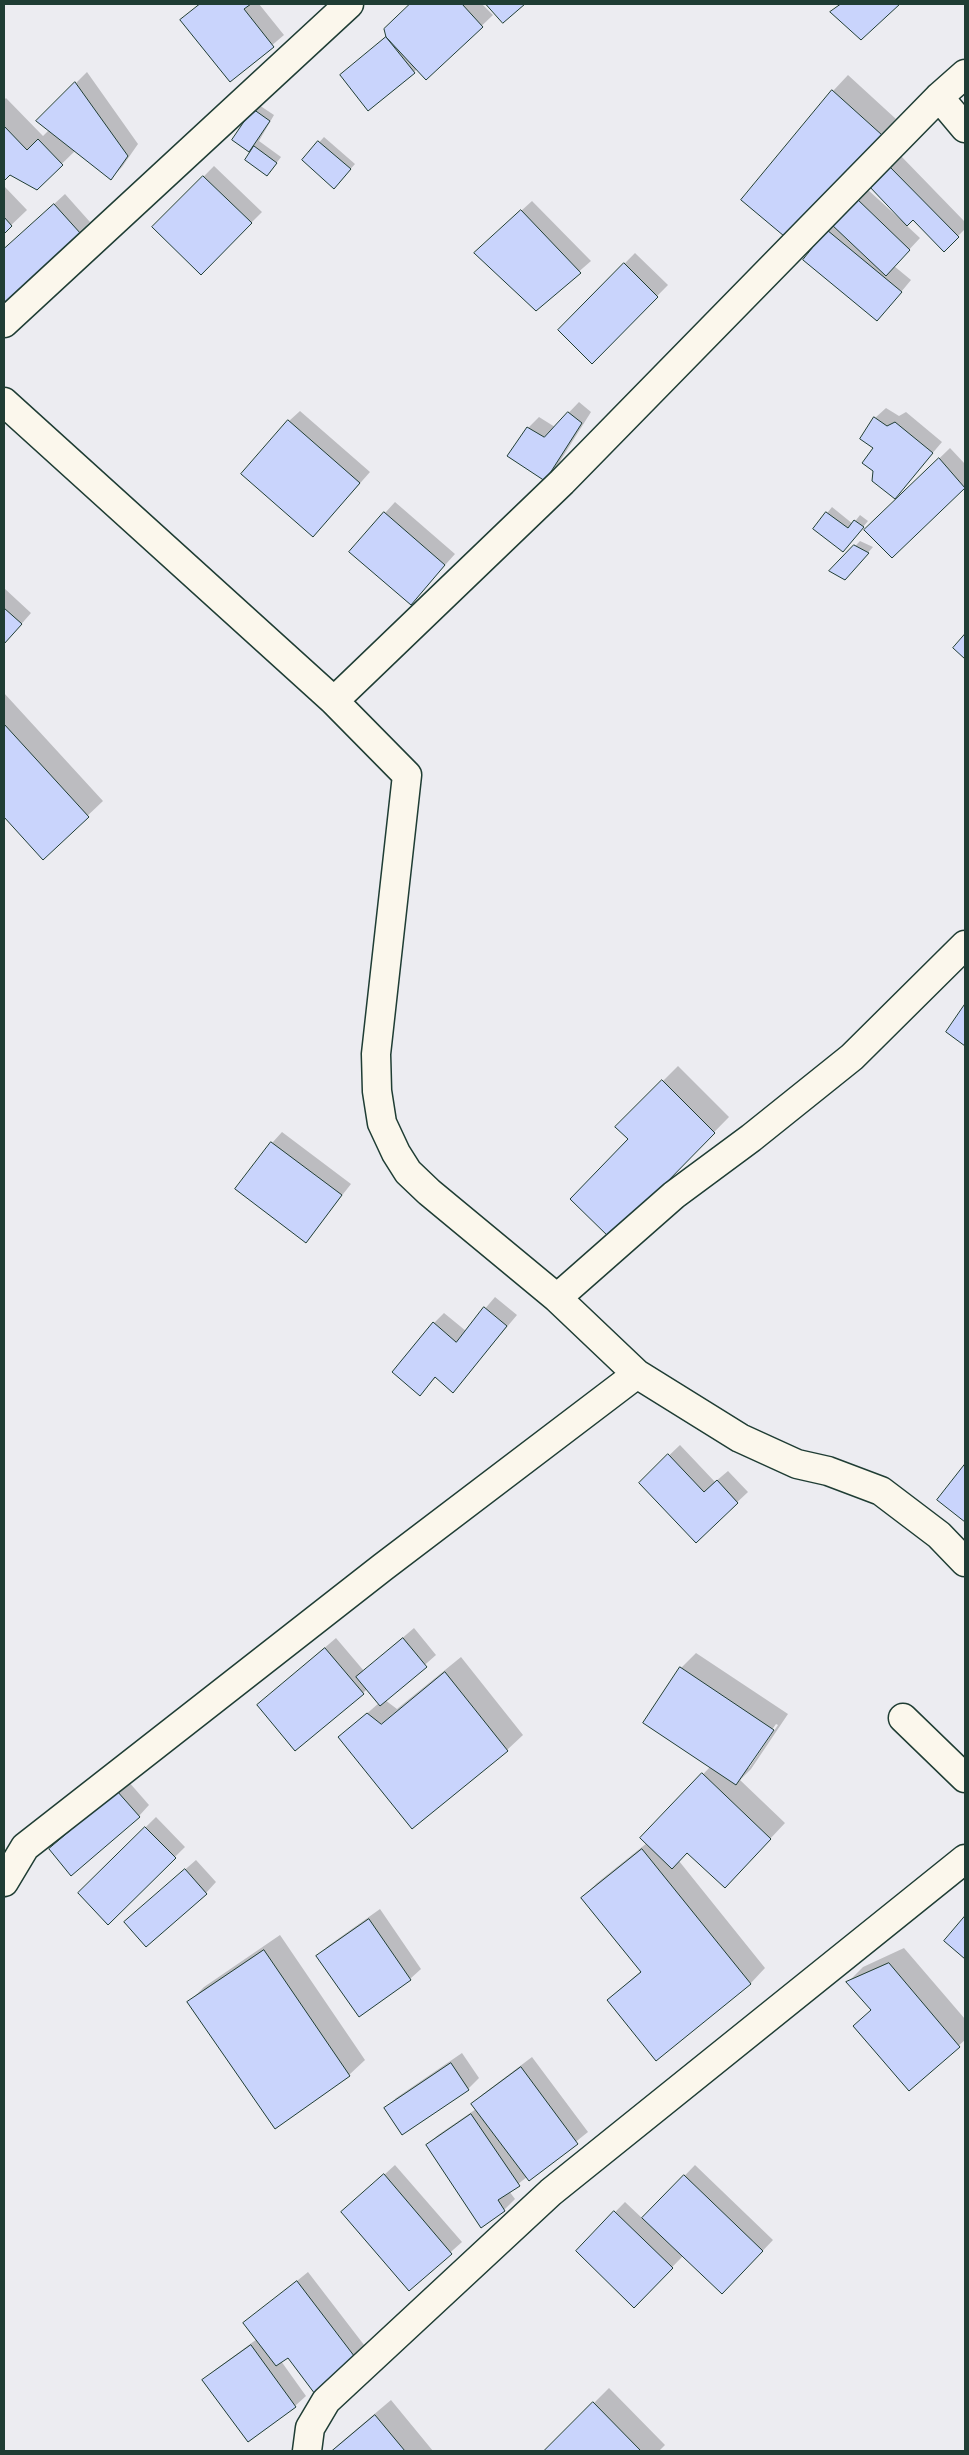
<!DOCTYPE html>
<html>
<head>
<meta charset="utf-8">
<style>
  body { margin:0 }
  #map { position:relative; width:969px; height:2455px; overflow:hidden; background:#ececf1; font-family:"Gochi Hand",sans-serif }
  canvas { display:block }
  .frame { position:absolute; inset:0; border:5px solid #1f3d34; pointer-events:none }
</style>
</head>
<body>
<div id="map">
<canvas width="969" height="2455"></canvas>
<div class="frame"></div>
</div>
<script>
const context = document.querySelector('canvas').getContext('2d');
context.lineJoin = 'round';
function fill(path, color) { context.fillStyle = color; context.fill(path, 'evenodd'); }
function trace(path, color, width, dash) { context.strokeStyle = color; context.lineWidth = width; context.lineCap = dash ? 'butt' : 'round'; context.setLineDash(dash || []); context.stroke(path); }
fill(new Path2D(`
  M 200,4 L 259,4 L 284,35 L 231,80 L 182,20 Z
  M 411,4 L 482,4 L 493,15 L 426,79 L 417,69 L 414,72 L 341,75 L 387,36 L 396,18 Z
  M 840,4 L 898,4 L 861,39 L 832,12 Z
  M 87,72 L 138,144 L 122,167 L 111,178 L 76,150 L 37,188 L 10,173 L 4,179 L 4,100 L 6,98 L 43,136 L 49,130 L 38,121 Z
  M 848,75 L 896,119 L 784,234 L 743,200 L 833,91 Z
  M 259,105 L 274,115 L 259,141 L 281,157 L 272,169 L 233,140 Z
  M 324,137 L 355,164 L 339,182 L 303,160 Z
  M 900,155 L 965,222 L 965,229 L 944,250 L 913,218 L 906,225 L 920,238 L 894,266 L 911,280 L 887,309 L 828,231 L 867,189 L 901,220 L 903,219 L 869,185 Z
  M 214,166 L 262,212 L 201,273 L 154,227 Z
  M 4,186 L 27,210 L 4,232 Z
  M 65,194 L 90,222 L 4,302 L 4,250 Z
  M 532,201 L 591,261 L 536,309 L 486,243 Z
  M 635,253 L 668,285 L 592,362 L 559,330 Z
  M 579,402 L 591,412 L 555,469 L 545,479 L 528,428 L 539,417 L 555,427 Z
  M 886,408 L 899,416 L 906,412 L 942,442 L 895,497 L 875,448 L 875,418 Z
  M 300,411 L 370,472 L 323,525 L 289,421 Z
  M 950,448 L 965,464 L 965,486 L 892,557 L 876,520 Z
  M 395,502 L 455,554 L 411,603 L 385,513 Z
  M 832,507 L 853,524 L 860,515 L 868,521 L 843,551 L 815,528 Z
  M 860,541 L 873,547 L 850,573 L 831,571 Z
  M 4,588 L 31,613 L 4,644 Z
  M 4,693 L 103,801 L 43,858 L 4,815 Z
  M 678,1066 L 729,1117 L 611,1237 L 630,1139 L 617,1127 Z
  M 282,1132 L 351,1184 L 306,1241 L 272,1143 Z
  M 495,1297 L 517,1315 L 453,1391 L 436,1377 L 420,1394 L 434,1323 L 444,1313 L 466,1331 Z
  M 680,1445 L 715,1482 L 728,1471 L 748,1492 L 696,1541 L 640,1483 Z
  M 965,1466 L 965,1521 L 939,1500 Z
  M 414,1628 L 436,1655 L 385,1700 L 397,1709 L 461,1657 L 523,1735 L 507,1750 L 412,1827 L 340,1737 L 379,1703 L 367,1689 L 363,1693 L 258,1705 L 336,1638 L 364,1671 Z
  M 696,1653 L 788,1714 L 751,1769 L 740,1780 L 785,1823 L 740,1871 L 688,1851 L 679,1861 L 765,1968 L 750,1984 L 608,2000 L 641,1971 L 582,1898 L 597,1883 L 647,1843 L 642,1838 L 710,1767 L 681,1668 ZM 776,1724 L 778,1725 L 749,1768 L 746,1768 Z
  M 128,1781 L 149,1805 L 139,1816 L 50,1850 Z
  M 156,1817 L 185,1847 L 108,1923 L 79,1893 Z
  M 196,1860 L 216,1882 L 206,1893 L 125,1922 Z
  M 380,1909 L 421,1969 L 410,1979 L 318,1956 L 328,1946 Z
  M 280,1935 L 365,2060 L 349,2075 L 189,2002 L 204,1987 Z
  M 904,1948 L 965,2019 L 965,2040 L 909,2089 L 855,2026 L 872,2009 L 848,1982 L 863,1967 Z
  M 462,2053 L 479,2078 L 468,2089 L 403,2133 L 386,2108 L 396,2098 Z
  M 532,2057 L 588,2132 L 529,2179 L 527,2177 L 509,2191 L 515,2199 L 504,2210 L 427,2145 L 438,2135 L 476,2109 L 473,2104 L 483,2094 Z
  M 395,2165 L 462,2242 L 409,2289 L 343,2212 Z
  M 695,2165 L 773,2240 L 733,2282 L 683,2256 L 634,2306 L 578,2250 L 625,2202 L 643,2219 Z
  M 308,2272 L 371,2354 L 360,2364 L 288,2356 L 281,2361 L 306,2396 L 295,2406 L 204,2380 L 215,2370 L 257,2339 L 245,2323 Z
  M 609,2388 L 665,2445 L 659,2451 L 546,2451 Z
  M 391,2400 L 433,2451 L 332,2451 L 339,2444 Z`), '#0003');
const building = new Path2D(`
  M 200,4 L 251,4 L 244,9 L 274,47 L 230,82 L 180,20 Z
  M 410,4 L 462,4 L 483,27 L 426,80 L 386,37 L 384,29 Z
  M 486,4 L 525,4 L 503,23 Z
  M 841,4 L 900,4 L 861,40 L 830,12 Z
  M 386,37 L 415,73 L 368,111 L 340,75 Z
  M 75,82 L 128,156 L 111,180 L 36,121 Z
  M 832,90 L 882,135 L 784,236 L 741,200 Z
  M 253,109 L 270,121 L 249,152 L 232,140 Z
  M 4,126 L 27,150 L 38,139 L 63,165 L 37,190 L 10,175 L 4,181 Z
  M 318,141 L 351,169 L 334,189 L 302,160 Z
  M 254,146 L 277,163 L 267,176 L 245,160 Z
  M 888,165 L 959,237 L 944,252 L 913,220 L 907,226 L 868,185 Z
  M 203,176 L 252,223 L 201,275 L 152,227 Z
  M 856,198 L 910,250 L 886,276 L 831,224 Z
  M 54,204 L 81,234 L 4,303 L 4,249 Z
  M 521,210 L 581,273 L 536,311 L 474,253 Z
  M 4,217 L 12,226 L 4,234 Z
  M 827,230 L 902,292 L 877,321 L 803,260 Z
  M 624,263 L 658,297 L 592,364 L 558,330 Z
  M 568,412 L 582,423 L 545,481 L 507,456 L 527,427 L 544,437 Z
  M 874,417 L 887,426 L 895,422 L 933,453 L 895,499 L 872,481 L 873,471 L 862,463 L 873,448 L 860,439 Z
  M 288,420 L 360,483 L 313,537 L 241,474 Z
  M 939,458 L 965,488 L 892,558 L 864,530 Z
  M 384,512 L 445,565 L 411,605 L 349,552 Z
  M 826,512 L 848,528 L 854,520 L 864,527 L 843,552 L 813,529 Z
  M 854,545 L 869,553 L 845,580 L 829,571 Z
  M 4,608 L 22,624 L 4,644 Z
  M 965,634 L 965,659 L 953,648 Z
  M 4,724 L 89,817 L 43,860 L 4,817 Z
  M 965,1004 L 965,1046 L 946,1032 Z
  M 662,1080 L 715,1133 L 611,1239 L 570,1199 L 628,1139 L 615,1127 Z
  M 271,1142 L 342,1195 L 306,1243 L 235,1189 Z
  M 484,1307 L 507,1326 L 453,1393 L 435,1377 L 420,1396 L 392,1372 L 433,1322 L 456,1342 Z
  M 668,1454 L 704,1492 L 717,1480 L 738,1503 L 696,1543 L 639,1483 Z
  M 965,1464 L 965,1522 L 937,1500 Z
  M 403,1638 L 427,1667 L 380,1706 L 356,1677 Z
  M 325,1648 L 364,1694 L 295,1751 L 257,1705 Z
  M 680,1667 L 774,1730 L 736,1785 L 643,1723 Z
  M 445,1672 L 508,1751 L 412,1829 L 338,1737 L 367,1713 L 381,1724 Z
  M 702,1773 L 771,1839 L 725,1888 L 687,1853 L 672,1869 L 640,1838 Z
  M 117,1791 L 140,1817 L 71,1876 L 49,1849 Z
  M 145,1827 L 176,1858 L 108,1925 L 78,1893 Z
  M 642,1849 L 751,1984 L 656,2061 L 607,2000 L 641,1972 L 581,1898 Z
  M 185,1869 L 207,1894 L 146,1947 L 124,1922 Z
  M 965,1916 L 965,1959 L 944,1941 Z
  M 369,1919 L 411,1980 L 359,2017 L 316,1956 Z
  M 264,1950 L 350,2076 L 275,2129 L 187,2002 Z
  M 889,1963 L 960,2047 L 909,2091 L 853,2026 L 871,2010 L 846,1982 Z
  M 451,2063 L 469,2090 L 402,2135 L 384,2108 Z
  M 521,2067 L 578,2144 L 529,2181 L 471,2104 Z
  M 471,2114 L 520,2186 L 498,2200 L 505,2211 L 481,2228 L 426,2145 Z
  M 384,2174 L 452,2254 L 409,2291 L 341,2212 Z
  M 684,2175 L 763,2251 L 722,2294 L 642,2218 Z
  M 614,2211 L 673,2268 L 634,2308 L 576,2251 Z
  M 297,2281 L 361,2365 L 318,2398 L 288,2358 L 276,2366 L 243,2323 Z
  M 251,2345 L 296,2407 L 248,2442 L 202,2380 Z
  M 593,2402 L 641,2451 L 544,2451 Z
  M 375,2415 L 405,2451 L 332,2451 Z`);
fill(building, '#c9d4fc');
trace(building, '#1f3d34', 1);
const minor = new Path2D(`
  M 939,97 L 965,128
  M 4,323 L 349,4
  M 4,402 L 334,701 L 407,775 L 376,1054 L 377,1091 L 382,1123 L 396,1153 L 408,1172 L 429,1192 L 557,1298 L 637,1374 L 740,1438 L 797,1464 L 828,1471 L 881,1491 L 939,1535 L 965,1562
  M 334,701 L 562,482 L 939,97 L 965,74
  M 557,1298 L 674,1195 L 751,1138 L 852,1057 L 965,945
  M 903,1718 L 965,1778
  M 4,1882 L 25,1847 L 383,1567 L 637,1374
  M 307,2451 L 310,2428 L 326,2401 L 551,2192 L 965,1859`);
trace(minor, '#1f3d34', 31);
trace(minor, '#fbf7ec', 28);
</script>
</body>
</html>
